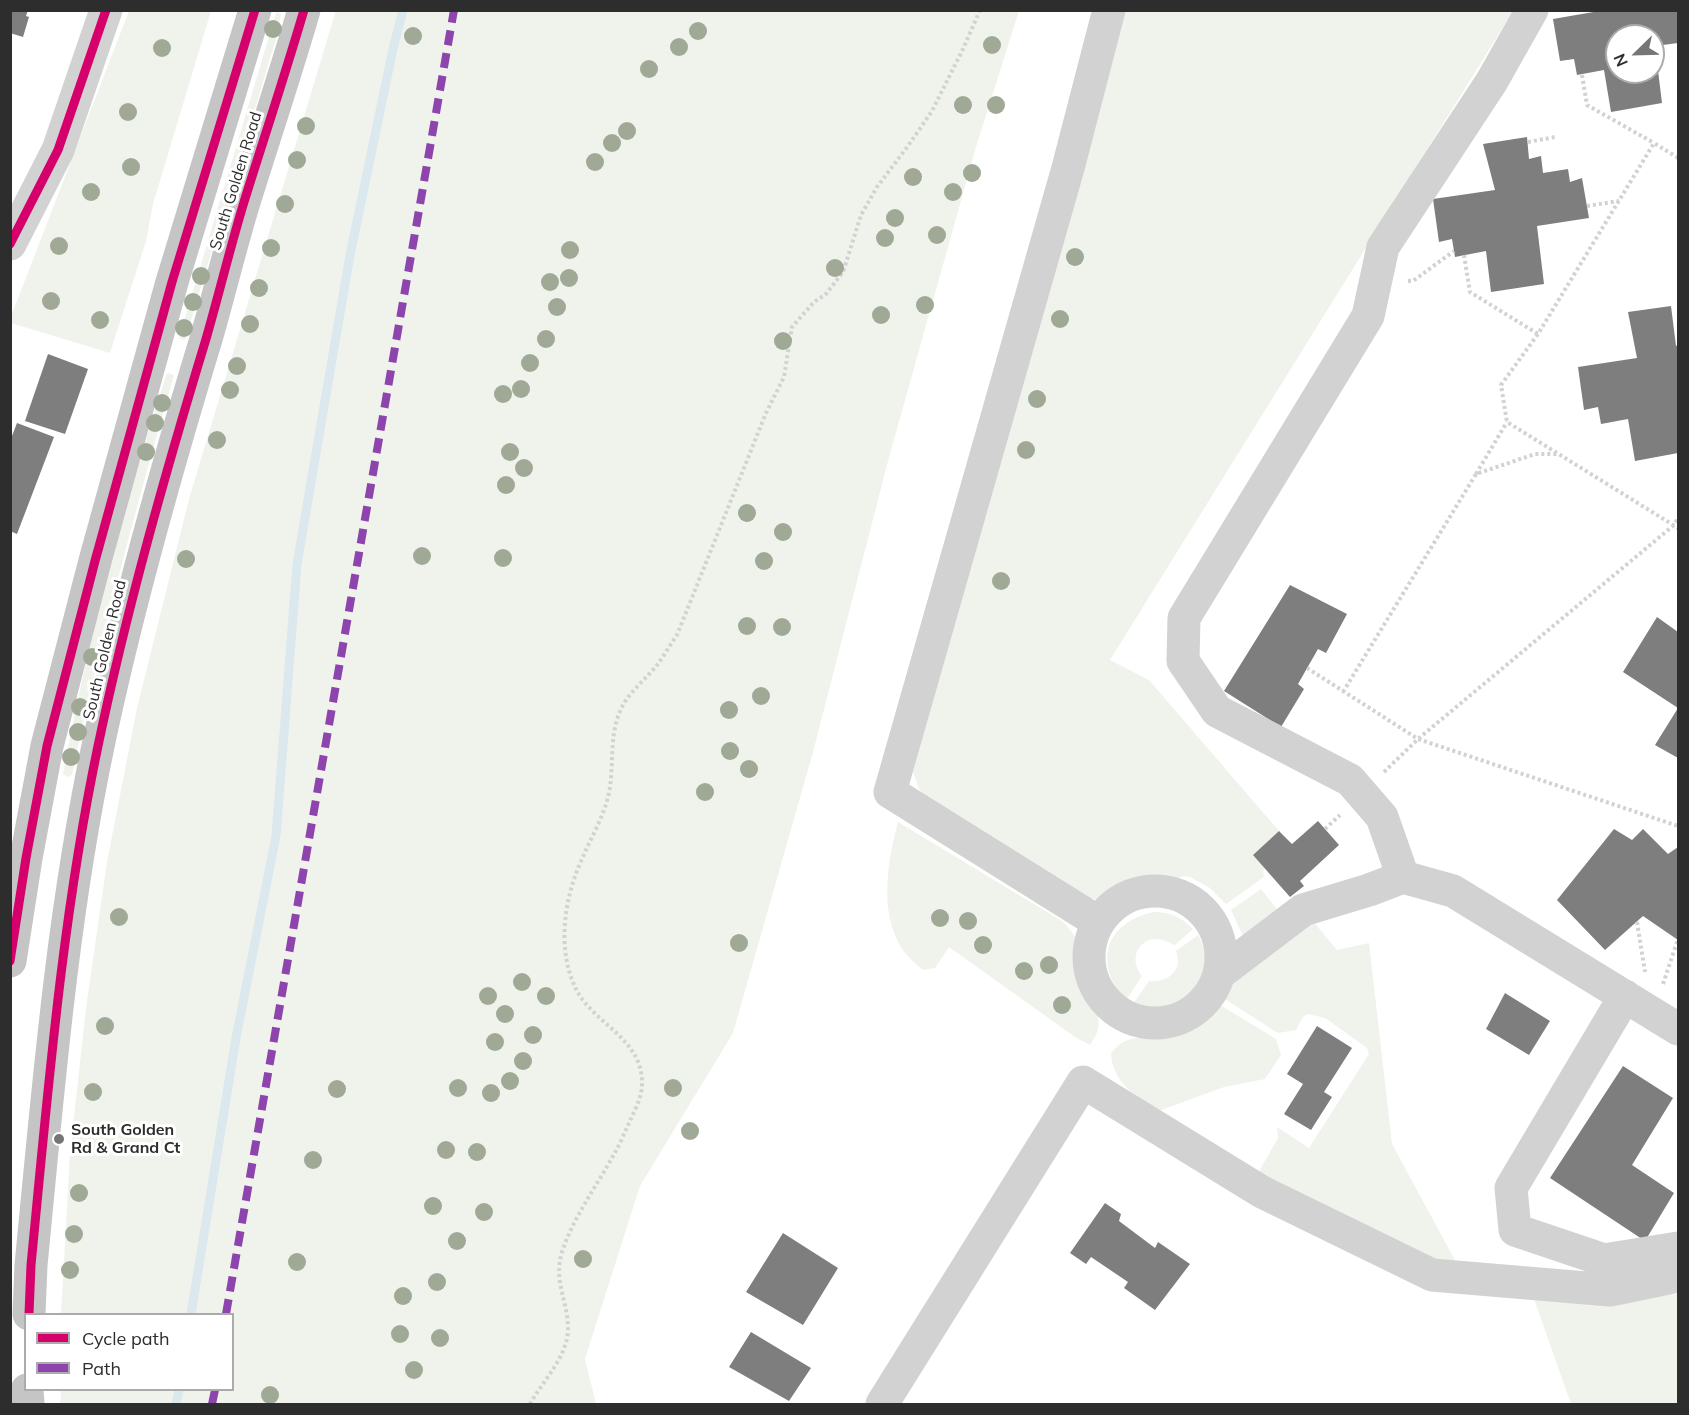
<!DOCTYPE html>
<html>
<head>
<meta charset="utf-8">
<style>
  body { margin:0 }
  #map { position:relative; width:1689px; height:1415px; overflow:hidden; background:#fff; font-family:Mulish,sans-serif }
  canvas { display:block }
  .frame { position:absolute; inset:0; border:12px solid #2d2d2d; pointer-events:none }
  .legend { position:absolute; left:24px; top:1313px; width:210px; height:78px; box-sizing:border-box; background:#fff; border:2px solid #ababab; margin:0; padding:8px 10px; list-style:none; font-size:18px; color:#2d2d2d }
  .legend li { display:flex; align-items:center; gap:12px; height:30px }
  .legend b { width:30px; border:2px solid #ababab }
  .north { position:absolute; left:1605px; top:24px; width:60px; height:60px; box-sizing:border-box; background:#fff; border:2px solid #ababab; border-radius:50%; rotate:247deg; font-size:16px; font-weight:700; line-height:24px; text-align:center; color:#2d2d2d }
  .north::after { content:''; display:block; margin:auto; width:21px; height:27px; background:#767676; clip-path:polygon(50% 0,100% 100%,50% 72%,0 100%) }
</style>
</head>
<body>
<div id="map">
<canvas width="1689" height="1415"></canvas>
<div class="frame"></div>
<ul class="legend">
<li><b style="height:8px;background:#d6006c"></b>Cycle path</li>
<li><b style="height:8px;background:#8e44ad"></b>Path</li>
</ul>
<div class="north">N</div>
</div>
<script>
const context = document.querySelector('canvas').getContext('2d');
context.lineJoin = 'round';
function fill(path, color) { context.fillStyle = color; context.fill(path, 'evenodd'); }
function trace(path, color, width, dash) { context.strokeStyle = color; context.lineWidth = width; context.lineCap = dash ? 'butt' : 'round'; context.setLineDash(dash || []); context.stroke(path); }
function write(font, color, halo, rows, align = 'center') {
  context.font = font + ' Mulish,sans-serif'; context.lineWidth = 6; context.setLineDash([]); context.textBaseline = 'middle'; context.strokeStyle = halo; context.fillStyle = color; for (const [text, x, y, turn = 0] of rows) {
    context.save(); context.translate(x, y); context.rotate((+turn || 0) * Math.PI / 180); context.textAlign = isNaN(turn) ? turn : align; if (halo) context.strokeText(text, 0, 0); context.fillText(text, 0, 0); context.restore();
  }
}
fill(new Path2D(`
  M 336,10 L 1019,11 L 976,147 L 888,461 L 813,752 L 733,1033 L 640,1186 L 585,1359 L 596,1404 L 60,1404 L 61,1390 L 232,1390 L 232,1314 L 61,1314 L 70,1153 L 86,1008 L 107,862 L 137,708 L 189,499 Z
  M 129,11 L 211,11 L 153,204 L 146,241 L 110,353 L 11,323 L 10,319 Z
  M 1124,11 L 1513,11 L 1110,660 L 1149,680 L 1279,831 L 1253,855 L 1265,868 L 1263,871 L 1264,877 L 1226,904 L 1210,888 L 1190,877 L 1183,876 L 1166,885 L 1144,885 L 1104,900 L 1092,899 L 927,799 L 920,791 L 913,772 Z
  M 278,12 L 281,14 L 276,39 L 185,340 L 179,338 L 276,13 Z
  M 167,373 L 174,375 C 136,507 100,640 72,775 L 68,777 L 63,774 C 88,639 125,503 167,373 Z
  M 898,822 L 1062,921 C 1087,945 1075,956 1084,985 C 1092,1008 1109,1019 1090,1045 L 1075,1037 L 949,947 L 935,968 L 924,970 C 875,938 885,871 898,822 Z
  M 1261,889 L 1281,914 L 1246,937 L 1242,934 L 1231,910 Z
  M 1154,912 C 1171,912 1181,917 1193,929 L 1175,945 C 1169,942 1162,939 1155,939 C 1135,941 1130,962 1142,976 L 1127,999 L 1124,1000 C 1094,961 1105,923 1154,912 Z
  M 1312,920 L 1337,950 L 1369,943 L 1392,1144 L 1456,1262 L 1425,1259 L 1257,1175 L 1278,1138 L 1277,1127 L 1309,1148 L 1369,1054 L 1367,1048 L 1325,1018 L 1308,1014 L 1303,1017 L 1296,1030 L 1278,1033 L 1223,998 L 1230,981 Z
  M 1198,935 C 1223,979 1179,1031 1133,1004 L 1149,981 C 1167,983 1184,971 1176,951 Z
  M 1220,1005 L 1276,1039 L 1281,1055 L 1265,1079 L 1224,1087 L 1159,1111 C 1137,1098 1112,1082 1111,1053 C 1128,1033 1140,1039 1164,1037 C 1186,1035 1207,1024 1220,1005 Z
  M 1678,1294 L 1678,1404 L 1571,1404 L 1534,1299 L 1618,1300 Z`), '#f0f3ec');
trace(new Path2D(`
  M 191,1314 L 236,1038 L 276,836 L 297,564 L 350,255 L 393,49 L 403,10
  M 176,1404 L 179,1390`), '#dbe8ee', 9);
fill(new Path2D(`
  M 10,10 L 28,10 L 26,16 L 29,17 L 23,37 L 10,33 Z
  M 1605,10 L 1678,10 L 1678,43 L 1655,46 L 1662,103 L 1611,112 L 1604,70 L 1577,75 L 1574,59 L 1560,61 L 1553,19 ZM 1617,36 L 1653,36 L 1653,72 L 1617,72 Z
  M 1527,137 L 1529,159 L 1541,156 L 1543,173 L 1568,169 L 1570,182 L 1582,178 L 1589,218 L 1537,226 L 1544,284 L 1491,292 L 1486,251 L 1455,257 L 1452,239 L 1439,242 L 1433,199 L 1495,190 L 1483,144 Z
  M 1671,306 L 1676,346 L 1678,345 L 1678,453 L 1635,461 L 1628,419 L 1601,424 L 1598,407 L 1584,410 L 1578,367 L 1637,358 L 1628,312 Z
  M 48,354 L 88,369 L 65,434 L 25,421 Z
  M 17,423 L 54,437 L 17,534 L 10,531 L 10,441 Z
  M 1290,585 L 1347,614 L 1326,653 L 1318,649 L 1298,684 L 1304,689 L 1281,727 L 1224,691 Z
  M 1657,617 L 1678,632 L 1678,758 L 1655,745 L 1678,708 L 1623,672 Z
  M 1318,821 L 1339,845 L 1300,881 L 1304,886 L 1290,897 L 1253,855 L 1279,831 L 1292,844 Z
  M 1614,829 L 1632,840 L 1643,829 L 1668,854 L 1678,847 L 1678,940 L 1643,916 L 1605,950 L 1557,900 Z
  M 1505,993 L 1550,1021 L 1529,1055 L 1486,1029 Z
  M 1317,1026 L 1352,1048 L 1324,1092 L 1332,1097 L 1311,1130 L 1284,1114 L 1303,1084 L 1287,1074 Z
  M 1623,1066 L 1673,1098 L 1632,1165 L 1674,1193 L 1645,1241 L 1550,1178 Z
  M 1105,1203 L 1121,1214 L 1119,1221 L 1155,1248 L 1158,1242 L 1190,1264 L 1155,1310 L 1124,1288 L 1128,1282 L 1091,1257 L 1086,1264 L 1070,1253 Z
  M 783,1233 L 838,1268 L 803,1325 L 746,1292 Z
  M 751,1332 L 811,1368 L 789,1401 L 729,1367 Z`), '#7e7e7e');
trace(new Path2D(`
  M 1582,75 L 1587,105 L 1654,143
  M 1528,142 L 1555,137
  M 1678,158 L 1654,143 L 1538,334 L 1501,385 L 1507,422 L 1678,528
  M 1587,206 L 1619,201
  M 1464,255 L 1470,292 L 1538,334
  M 1408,281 L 1413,281 L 1454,251
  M 1476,474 L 1507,422
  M 1307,668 L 1418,739 L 1678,826
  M 1343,692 L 1476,474 L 1535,454 L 1558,454
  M 1384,772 L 1418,739 L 1674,525 L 1678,518
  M 1325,829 L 1340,815
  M 1637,922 L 1645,972
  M 1663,984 L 1678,939
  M 530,1404 C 543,1380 568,1357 568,1328 C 568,1301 553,1281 562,1252 C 573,1218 596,1187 613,1156 C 619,1146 624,1134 629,1123 C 635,1110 643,1096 642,1080 C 640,1038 595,1024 577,991 C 556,951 564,898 582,859 C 590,840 601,821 607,801 C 616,770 607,736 622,707 C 630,691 646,679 657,665 C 664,656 670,645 677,635 L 766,413 L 784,377 L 792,327 L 814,302 L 826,294 L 843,272 L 861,215 L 877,187 L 908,146 L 932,111 L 963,49 L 980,10`), '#d2d2d2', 4, [3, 3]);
trace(new Path2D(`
  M 10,244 L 58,150 L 106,10
  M 1403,877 L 1382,817 L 1350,780 L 1217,711 L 1183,661 L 1184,618 L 1368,316 L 1383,247 L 1492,81 L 1532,10
  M1089 957a66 66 0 1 1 132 0a66 66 0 1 1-132 0Z
  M 1098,922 L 890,792 L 1068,168 L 1109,10
  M 1220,973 L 1303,910 L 1369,890 L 1403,877 L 1453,891 L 1678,1029
  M 1625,996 L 1511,1188 L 1515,1230 L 1604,1260 L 1678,1248
  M 882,1404 L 1083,1082 L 1262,1192 L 1432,1275 L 1610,1290 L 1678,1276`), '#d2d2d2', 33);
trace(new Path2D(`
  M 10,961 L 26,858 L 47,746 L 95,561 L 172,282 L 255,10
  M 29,1314 L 31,1265 C 48,1091 62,917 98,746 C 127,608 165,474 206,339 C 219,294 230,248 244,202 C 264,138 285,75 304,10
  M 27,1390 L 28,1404`), '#c5c5c5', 33);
trace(new Path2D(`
  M 226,1314 L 454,10
  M 212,1404 L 215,1390`), '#8e44ad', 8, [15, 8]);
trace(new Path2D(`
  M 10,244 L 58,150 L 106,10
  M 10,961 L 26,858 L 47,746 L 95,561 L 172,282 L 255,10
  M 29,1314 L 31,1265 C 48,1091 62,917 98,746 C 127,608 165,474 206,339 C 219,294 230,248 244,202 C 264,138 285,75 304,10`), '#d6006c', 9);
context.fillStyle = '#a0a996';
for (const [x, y] of [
  [273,29],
  [698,31],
  [413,36],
  [992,45],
  [679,47],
  [162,48],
  [649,69],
  [963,105],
  [996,105],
  [128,112],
  [306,126],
  [627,131],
  [612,143],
  [297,160],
  [595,162],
  [131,167],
  [972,173],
  [913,177],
  [91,192],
  [953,192],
  [285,204],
  [895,218],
  [937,235],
  [885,238],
  [59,246],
  [271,248],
  [570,250],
  [1075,257],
  [835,268],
  [201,276],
  [569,278],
  [550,282],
  [259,288],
  [51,301],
  [193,302],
  [925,305],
  [557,307],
  [881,315],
  [1060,319],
  [100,320],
  [250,324],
  [184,328],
  [546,339],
  [783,341],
  [530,363],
  [237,366],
  [521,389],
  [230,390],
  [503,394],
  [1037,399],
  [162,403],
  [155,423],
  [217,440],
  [1026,450],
  [146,452],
  [510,452],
  [524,468],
  [506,485],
  [747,513],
  [783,532],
  [422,556],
  [503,558],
  [186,559],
  [764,561],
  [1001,581],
  [747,626],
  [782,627],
  [92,657],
  [761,696],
  [80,707],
  [729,710],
  [78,732],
  [730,751],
  [71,757],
  [749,769],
  [705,792],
  [119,917],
  [940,918],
  [968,921],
  [739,943],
  [983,945],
  [1049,965],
  [1024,971],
  [522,982],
  [488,996],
  [546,996],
  [1062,1005],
  [505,1014],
  [105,1026],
  [533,1035],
  [495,1042],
  [523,1061],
  [510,1081],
  [458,1088],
  [673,1088],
  [337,1089],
  [93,1092],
  [491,1093],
  [690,1131],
  [446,1150],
  [477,1152],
  [313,1160],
  [79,1193],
  [433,1206],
  [484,1212],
  [74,1234],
  [457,1241],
  [583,1259],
  [297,1262],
  [70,1270],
  [437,1282],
  [403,1296],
  [400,1334],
  [440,1338],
  [414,1370],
  [270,1395]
]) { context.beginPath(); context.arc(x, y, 9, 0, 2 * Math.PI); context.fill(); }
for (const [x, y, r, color] of [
  [59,1139,6,"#767676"]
]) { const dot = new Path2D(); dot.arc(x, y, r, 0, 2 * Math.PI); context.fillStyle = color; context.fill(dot); trace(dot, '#fff', 2); }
write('16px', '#2d2d2d', '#fff', [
  ["South Golden Road",236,181,-73],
  ["South Golden Road",105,650,-77]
]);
write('bold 16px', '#2d2d2d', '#fff', [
  ["South Golden",71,1130],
  ["Rd & Grand Ct",71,1148]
], 'left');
</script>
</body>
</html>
